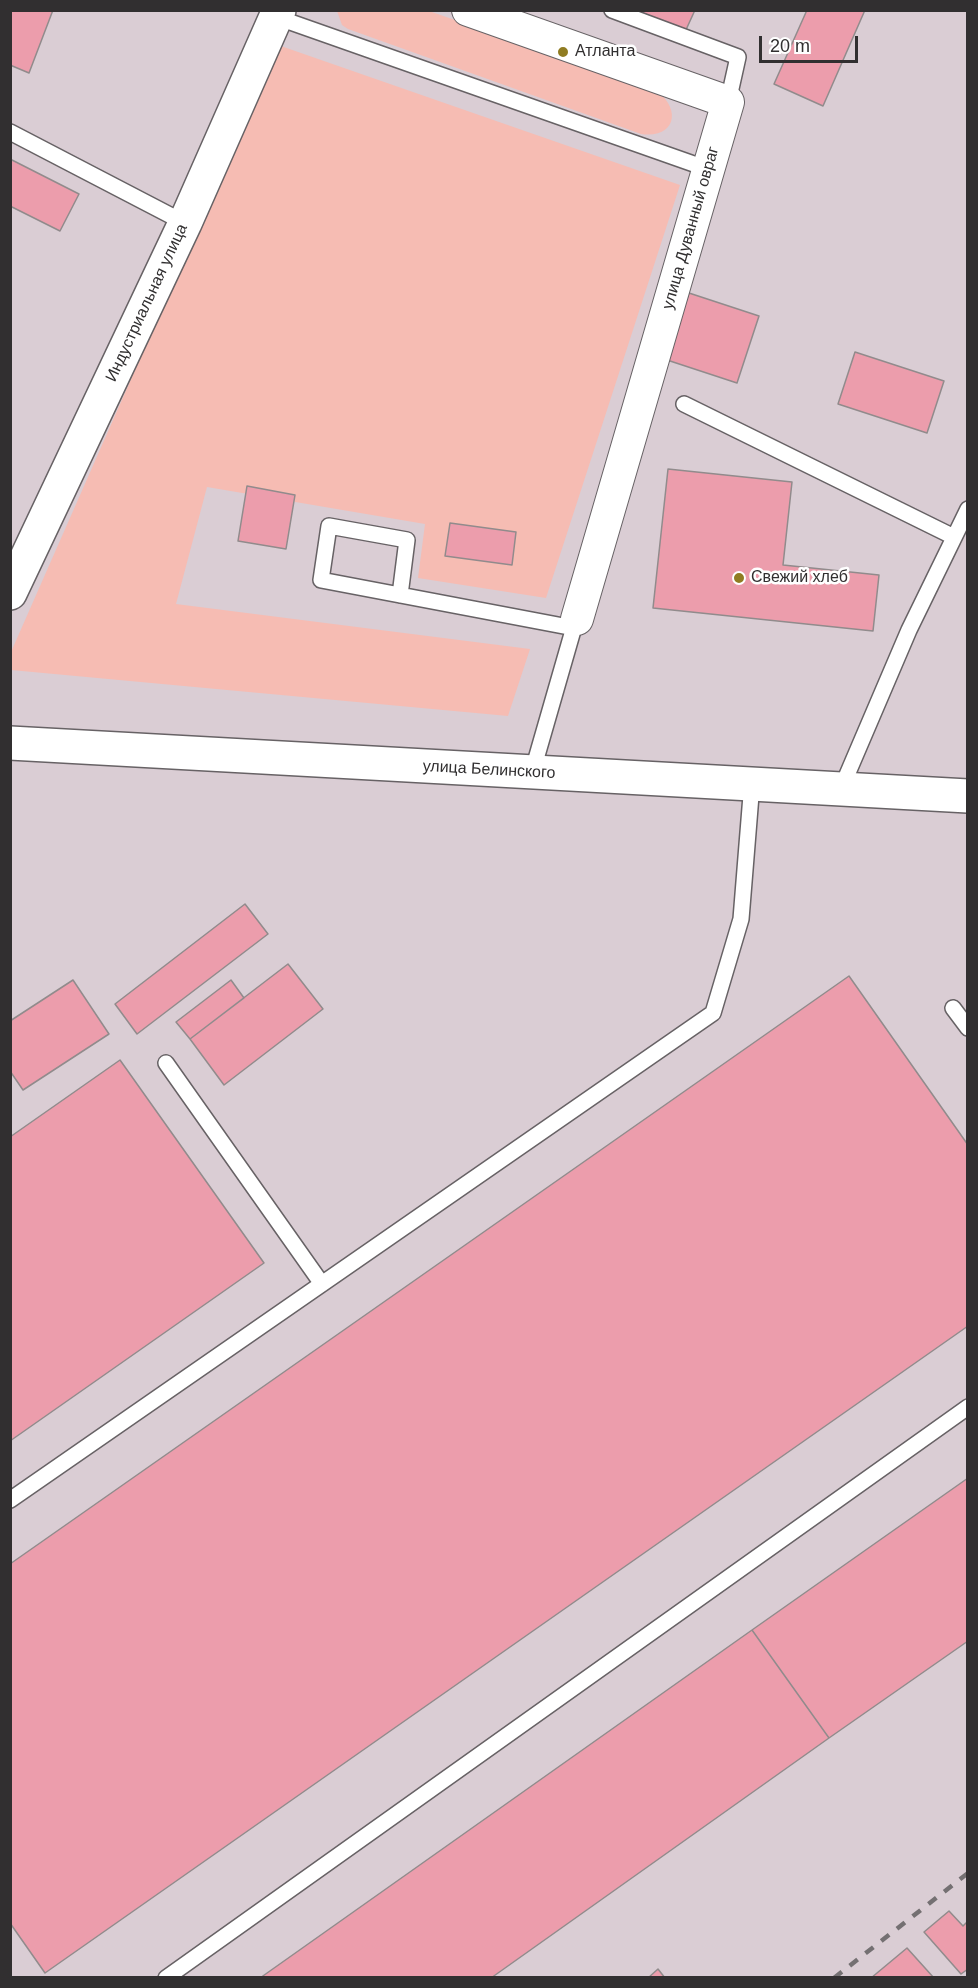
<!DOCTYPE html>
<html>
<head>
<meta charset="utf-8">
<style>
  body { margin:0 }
  #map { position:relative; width:978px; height:1988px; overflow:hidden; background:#e3dde0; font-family:Arial,sans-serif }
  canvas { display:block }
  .frame { position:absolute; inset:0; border:12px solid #312f30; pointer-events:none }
  .scale { position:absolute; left:759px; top:36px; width:99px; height:27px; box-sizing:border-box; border:3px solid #312f30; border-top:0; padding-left:8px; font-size:18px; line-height:21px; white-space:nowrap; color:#312f30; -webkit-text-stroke:4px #fff; paint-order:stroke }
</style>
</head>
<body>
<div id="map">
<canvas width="978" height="1988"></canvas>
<div class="frame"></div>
<div class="scale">20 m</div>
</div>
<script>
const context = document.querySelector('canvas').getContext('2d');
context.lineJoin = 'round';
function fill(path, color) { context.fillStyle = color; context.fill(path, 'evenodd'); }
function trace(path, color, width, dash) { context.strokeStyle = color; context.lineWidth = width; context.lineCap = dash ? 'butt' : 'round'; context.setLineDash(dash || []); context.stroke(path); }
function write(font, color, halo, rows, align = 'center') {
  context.font = font + ' Arial,sans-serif'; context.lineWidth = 5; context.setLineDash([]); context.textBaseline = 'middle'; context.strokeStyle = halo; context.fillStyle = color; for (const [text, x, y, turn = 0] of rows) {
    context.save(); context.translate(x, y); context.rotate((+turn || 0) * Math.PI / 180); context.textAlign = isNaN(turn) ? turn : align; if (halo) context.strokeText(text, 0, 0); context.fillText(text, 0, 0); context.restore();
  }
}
fill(new Path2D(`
  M 11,11 L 967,11 L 967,1977 L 11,1977 Z`), '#dacdd4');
fill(new Path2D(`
  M 337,11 L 429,11 L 654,89 C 682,107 677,139 641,134 L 348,29 L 342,25 Z
  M 278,45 L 680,185 L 546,598 L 418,578 L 425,524 L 207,487 L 176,604 L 530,649 L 508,716 L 11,670 L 11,652 Z`), '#f6bcb3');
const building = new Path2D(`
  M 10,10 L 53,10 L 29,73 L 10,65 Z
  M 636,10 L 695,10 L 685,32 Z
  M 807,10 L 865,10 L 823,106 L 774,84 Z
  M 10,159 L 79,194 L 60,231 L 10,206 Z
  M 689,293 L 759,316 L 737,383 L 667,360 Z
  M 855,352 L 944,381 L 927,433 L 838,404 Z
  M 668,469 L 792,482 L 783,565 L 879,575 L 873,631 L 653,608 Z
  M 247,486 L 295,495 L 286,549 L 238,541 Z
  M 450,523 L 516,532 L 512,565 L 445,556 Z
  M 245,904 L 268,934 L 137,1034 L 115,1004 Z
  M 288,964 L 323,1009 L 224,1085 L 190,1039 Z
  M 849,976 L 968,1145 L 968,1326 L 45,1973 L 10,1923 L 10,1564 Z
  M 73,980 L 109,1034 L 23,1090 L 10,1071 L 10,1021 Z
  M 231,980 L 244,998 L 190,1039 L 176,1022 Z
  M 120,1060 L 264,1263 L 10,1441 L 10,1137 Z
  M 968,1478 L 968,1641 L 829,1738 L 752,1630 Z
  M 752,1630 L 829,1738 L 491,1978 L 260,1978 Z
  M 949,1911 L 963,1926 L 968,1921 L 968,1969 L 961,1974 L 924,1932 Z
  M 907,1948 L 934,1978 L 871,1978 Z
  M 658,1969 L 665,1978 L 648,1978 Z`);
fill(building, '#ec9dac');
trace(building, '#918b8c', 1.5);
const service = new Path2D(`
  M 612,10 L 738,57 L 728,102
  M 276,17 L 708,169
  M 10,132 L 185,223
  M 684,404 L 954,537
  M 400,595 L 407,540 L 329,526 L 321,580 L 574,628
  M 532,773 L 576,620
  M 841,789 L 909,630 L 968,509
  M 953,1008 L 968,1028
  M 166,1063 L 322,1284
  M 10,1500 L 713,1013 L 741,919 L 752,783
  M 166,1978 L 968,1407`);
const minor = new Path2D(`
  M 468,10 L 728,102 L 577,619`);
const tertiary = new Path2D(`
  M 10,593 L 185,223 L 279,10
  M 10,743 L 968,796`);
trace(service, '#676265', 18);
trace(minor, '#676265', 34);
trace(tertiary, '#676265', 36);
trace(service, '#fff', 15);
trace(minor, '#fff', 32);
trace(tertiary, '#fff', 33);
trace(new Path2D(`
  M 834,1978 L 968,1873`), '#747072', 4.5, [10, 10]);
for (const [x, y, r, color] of [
  [563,52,6,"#907c22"],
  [739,578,6,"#907c22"]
]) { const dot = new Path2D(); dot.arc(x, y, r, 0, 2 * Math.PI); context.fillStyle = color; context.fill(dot); trace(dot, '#fff', 2); }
write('16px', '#312f30', '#fff', [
  ["Атланта",575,52],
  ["Свежий хлеб",751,578]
], 'left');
write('16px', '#312f30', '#fff', [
  ["улица Дуванный овраг",691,228,-74],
  ["Индустриальная улица",147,303,-65],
  ["улица Белинского",489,770,3]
]);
</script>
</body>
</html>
